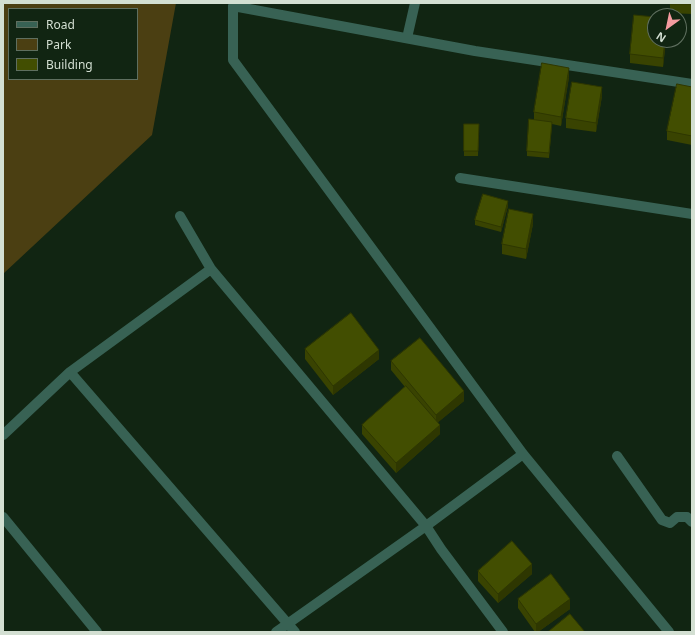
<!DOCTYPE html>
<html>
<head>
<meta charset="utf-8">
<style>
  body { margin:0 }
  #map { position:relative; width:695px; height:635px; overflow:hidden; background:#112512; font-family:"Noto Sans",sans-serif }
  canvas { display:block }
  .frame { position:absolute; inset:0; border:4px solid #d3dfd2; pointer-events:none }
  .legend { position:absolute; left:8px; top:8px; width:130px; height:72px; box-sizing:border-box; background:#112512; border:1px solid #5f6f5f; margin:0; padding:5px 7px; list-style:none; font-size:12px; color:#d3dfd2 }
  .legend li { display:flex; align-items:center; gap:8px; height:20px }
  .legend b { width:20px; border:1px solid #5f6f5f }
  .north { position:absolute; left:647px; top:8px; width:40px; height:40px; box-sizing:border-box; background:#112512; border:1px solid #5f6f5f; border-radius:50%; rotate:213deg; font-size:11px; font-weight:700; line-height:16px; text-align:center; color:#d3dfd2 }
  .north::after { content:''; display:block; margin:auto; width:14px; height:18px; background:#f49b9f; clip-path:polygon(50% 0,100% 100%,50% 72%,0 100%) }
</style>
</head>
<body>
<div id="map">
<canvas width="695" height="635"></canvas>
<div class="frame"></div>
<ul class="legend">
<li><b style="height:5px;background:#386254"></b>Road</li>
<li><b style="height:11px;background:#4b3f12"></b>Park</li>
<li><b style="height:11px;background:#424e01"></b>Building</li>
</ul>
<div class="north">N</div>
</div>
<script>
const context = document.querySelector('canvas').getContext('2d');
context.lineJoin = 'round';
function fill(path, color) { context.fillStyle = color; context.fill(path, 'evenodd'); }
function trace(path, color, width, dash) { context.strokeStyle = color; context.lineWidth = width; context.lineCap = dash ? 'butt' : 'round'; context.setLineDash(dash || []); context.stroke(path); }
fill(new Path2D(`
  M 3,3 L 176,3 L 152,135 L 3,274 ZM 9,9 L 137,9 L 137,79 L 9,79 Z`), '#4b3f12');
trace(new Path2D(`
  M 234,3 L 233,6 L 233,60 L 523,454 L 669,632
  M 233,6 L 475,51 L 692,84
  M 407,38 L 415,3
  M 460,178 L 692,214
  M 180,216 L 211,269 L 426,526 L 441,549 L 503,632
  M 70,372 L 211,269
  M 3,435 L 70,372 L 295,632
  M 617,456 L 662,520 L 670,523 L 677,517 L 687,517 L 692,522
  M 3,517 L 97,632
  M 276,632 L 426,526 L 523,454`), '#386254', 10);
fill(new Path2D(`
  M 670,3 L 692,3 L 692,14 L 670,13 Z
  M 666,40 L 663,67 L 630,63 L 630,54 Z
  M 569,77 L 561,126 L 552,124 L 549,158 L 527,156 L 527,151 L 534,120 L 534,112 Z
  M 692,87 L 692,145 L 667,140 L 667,131 Z
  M 602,96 L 596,132 L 566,128 L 566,118 Z
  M 464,124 L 479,124 L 478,156 L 464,156 Z
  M 508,206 L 501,232 L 475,225 L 475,220 Z
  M 533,224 L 526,259 L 502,254 L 502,244 Z
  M 305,349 L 379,359 L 333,395 L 305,359 Z
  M 391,361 L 464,401 L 438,422 L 440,434 L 396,473 L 362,434 L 362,425 L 405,387 L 391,370 Z
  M 478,571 L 532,574 L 498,603 L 478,581 Z
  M 518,599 L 570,609 L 538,632 L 535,632 L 518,608 Z`), '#394301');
fill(new Path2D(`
  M 665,40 L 666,40 L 663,67 L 663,58 Z
  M 569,68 L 569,77 L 561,126 L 561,117 Z
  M 602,87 L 602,96 L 596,132 L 596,123 Z
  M 508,201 L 508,206 L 501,232 L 501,227 Z
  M 533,214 L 533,224 L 526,259 L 526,249 Z
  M 379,350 L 379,359 L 333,395 L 333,386 Z
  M 464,391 L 464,401 L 436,424 L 436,415 Z
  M 440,425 L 440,434 L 396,473 L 396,463 Z
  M 532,564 L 532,574 L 498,603 L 498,594 Z
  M 570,599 L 570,609 L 538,632 L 536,632 L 536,624 Z`), '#2e3701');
const building = new Path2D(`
  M 670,3 L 692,3 L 692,4 L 670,4 Z
  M 634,15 L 655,17 L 655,40 L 665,40 L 663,58 L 630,54 Z
  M 542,63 L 569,68 L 561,117 L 534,112 Z
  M 572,82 L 602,87 L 596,123 L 566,118 Z
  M 677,84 L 692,87 L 692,136 L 667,131 Z
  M 529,119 L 552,122 L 549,153 L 527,151 Z
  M 464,124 L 479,124 L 478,151 L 464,151 Z
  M 483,194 L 508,201 L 501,227 L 475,220 Z
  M 509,209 L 533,214 L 526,249 L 502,244 Z
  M 351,313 L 379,350 L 333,386 L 305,349 Z
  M 420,338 L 464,391 L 436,415 L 391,361 Z
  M 406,386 L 440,425 L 396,463 L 362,425 Z
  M 512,541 L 532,564 L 498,594 L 478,571 Z
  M 551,574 L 570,599 L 536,624 L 518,599 Z
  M 570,614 L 585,632 L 548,632 Z`);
fill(building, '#424e01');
trace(building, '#2e3701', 1);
</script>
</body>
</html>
